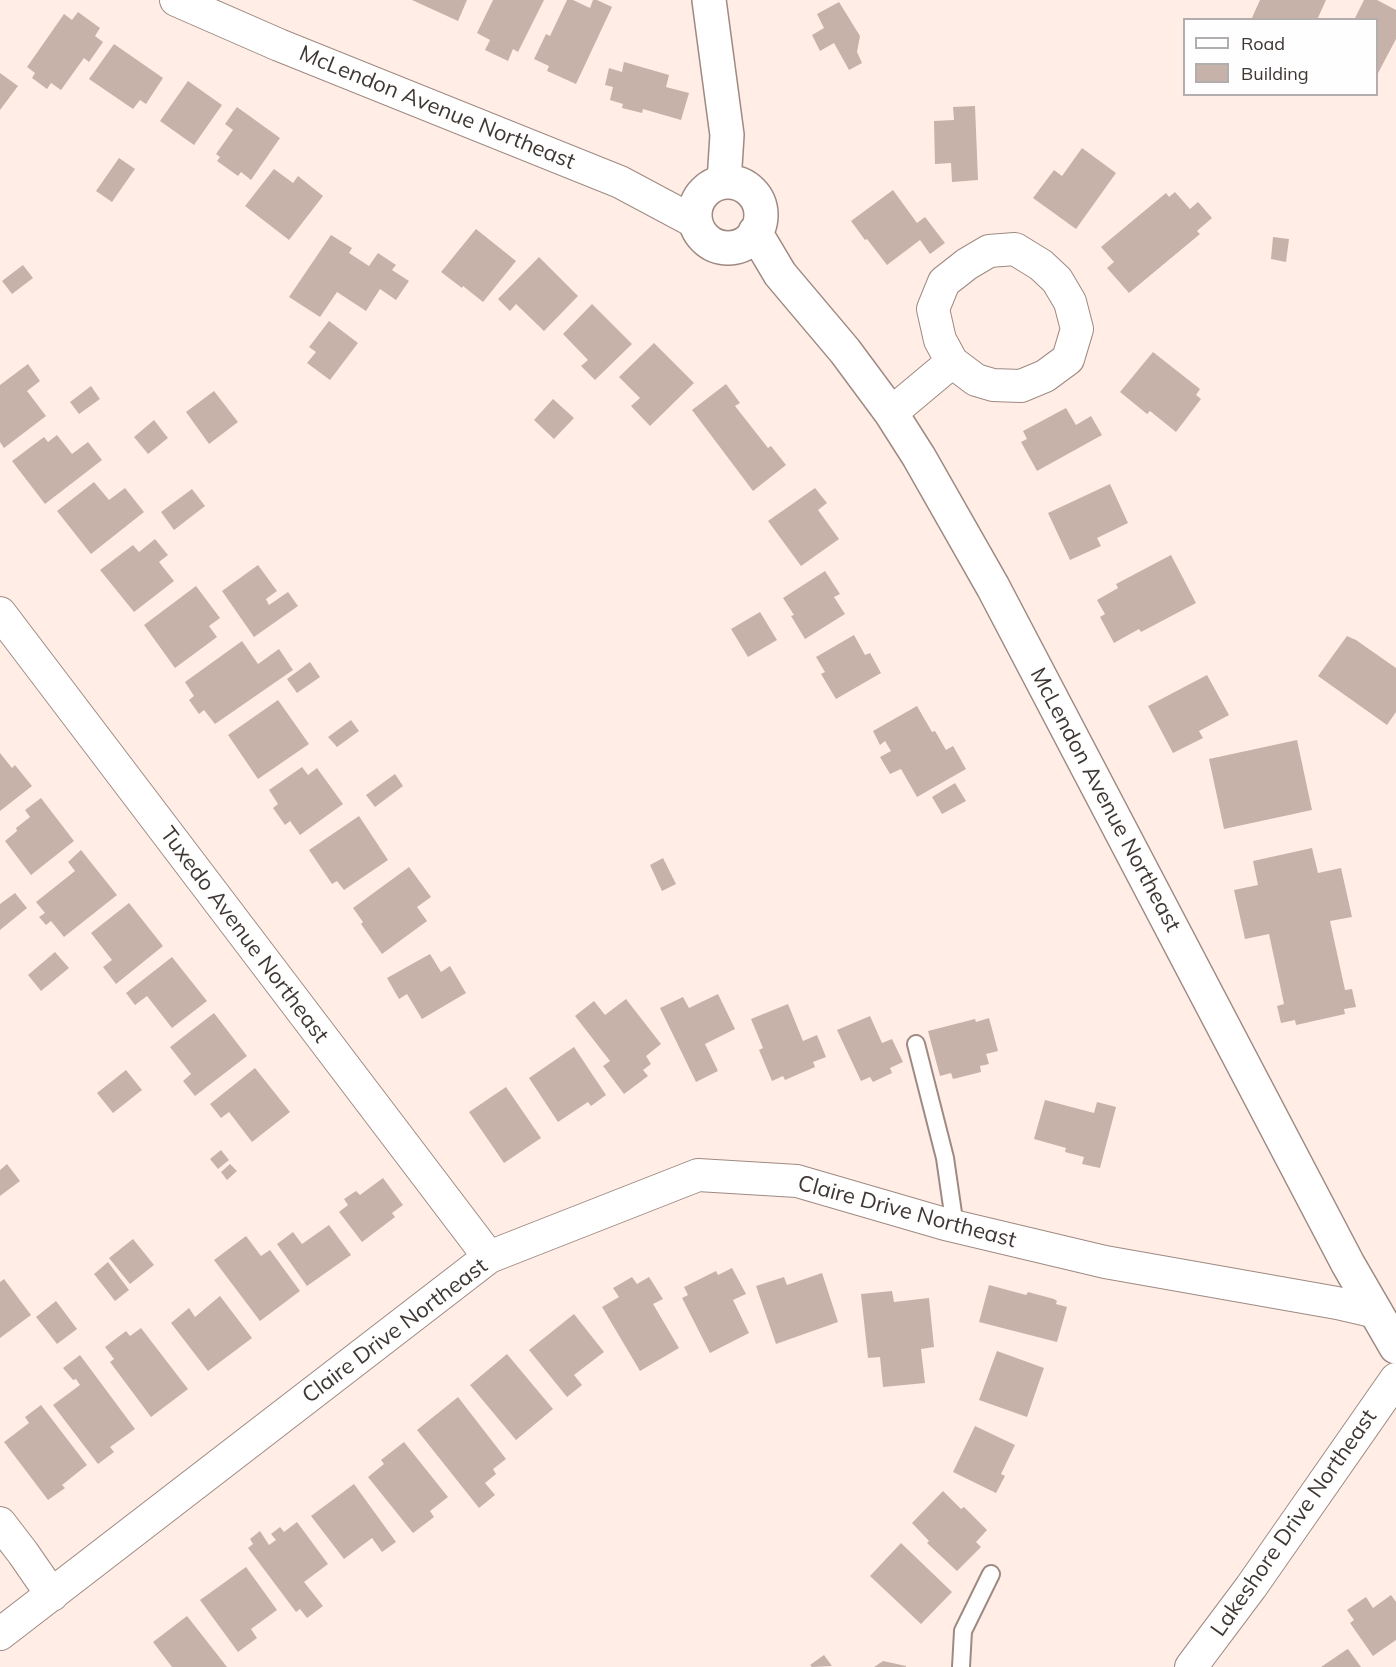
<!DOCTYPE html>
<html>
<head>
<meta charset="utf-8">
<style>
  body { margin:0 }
  #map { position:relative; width:1396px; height:1667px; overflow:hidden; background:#ffede6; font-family:Mulish,sans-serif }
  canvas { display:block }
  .legend { position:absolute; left:1183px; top:18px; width:195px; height:78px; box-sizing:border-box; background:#fefefe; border:2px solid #b2aead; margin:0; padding:8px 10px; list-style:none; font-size:18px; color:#3f3733 }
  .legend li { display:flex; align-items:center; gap:12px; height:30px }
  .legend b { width:30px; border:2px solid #b2aead }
</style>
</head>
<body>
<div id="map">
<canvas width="1396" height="1667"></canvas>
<ul class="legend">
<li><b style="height:8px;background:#fff"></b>Road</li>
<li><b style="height:16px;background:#c7b2aa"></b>Building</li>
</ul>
</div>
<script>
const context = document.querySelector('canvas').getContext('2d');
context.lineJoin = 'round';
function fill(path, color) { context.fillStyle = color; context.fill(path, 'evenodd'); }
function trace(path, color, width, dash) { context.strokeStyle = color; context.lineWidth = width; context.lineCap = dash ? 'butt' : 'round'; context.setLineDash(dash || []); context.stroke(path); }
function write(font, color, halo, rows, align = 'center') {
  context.font = font + ' Mulish,sans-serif'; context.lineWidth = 5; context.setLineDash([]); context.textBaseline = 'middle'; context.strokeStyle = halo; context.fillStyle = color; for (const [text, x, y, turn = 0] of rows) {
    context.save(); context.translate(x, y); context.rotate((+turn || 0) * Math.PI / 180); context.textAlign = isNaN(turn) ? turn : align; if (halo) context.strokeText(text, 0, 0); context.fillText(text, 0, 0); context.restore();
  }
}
fill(new Path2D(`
  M 412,0 L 467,0 L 458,21 Z
  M 493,0 L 544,0 L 518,52 L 513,49 L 508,61 L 485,50 L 490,40 L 477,33 Z
  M 567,0 L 573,0 L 590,8 L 593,0 L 597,0 L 612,7 L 576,84 L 547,71 L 549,66 L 534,59 L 546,34 L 550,36 Z
  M 1260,0 L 1326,0 L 1317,20 L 1251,20 Z
  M 1364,0 L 1377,0 L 1396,10 L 1396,39 L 1376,77 L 1376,20 L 1354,20 Z
  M 839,2 L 860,36 L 857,52 L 862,63 L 849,70 L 834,43 L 820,51 L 812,35 L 824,28 L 817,14 Z
  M 78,12 L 100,28 L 95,36 L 103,42 L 89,62 L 84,58 L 61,90 L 51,83 L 47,89 L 32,78 L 35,73 L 27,67 L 64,14 L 72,20 Z
  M 114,44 L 163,78 L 146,104 L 140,100 L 133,109 L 89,79 Z
  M 624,62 L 669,75 L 666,87 L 689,93 L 681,120 L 643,109 L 642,113 L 622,108 L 623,104 L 610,100 L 613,87 L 605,85 L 609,68 L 622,72 Z
  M 0,73 L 18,86 L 0,110 Z
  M 188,81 L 222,105 L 194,145 L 160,121 Z
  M 975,106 L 978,180 L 952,182 L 951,163 L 935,164 L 934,121 L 954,120 L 953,107 Z
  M 237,107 L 280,138 L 251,180 L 241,172 L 238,176 L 217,161 L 220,157 L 216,154 L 233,130 L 225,124 Z
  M 1082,148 L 1116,173 L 1076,229 L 1033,198 L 1054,170 L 1062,176 Z
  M 119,158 L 135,169 L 112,202 L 96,191 Z
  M 274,169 L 293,183 L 298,176 L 323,196 L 289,240 L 245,206 Z
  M 893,190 L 917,223 L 925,217 L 945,243 L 930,254 L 920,240 L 887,265 L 867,239 L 865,240 L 851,221 Z
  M 1175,192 L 1190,209 L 1198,202 L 1212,218 L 1197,231 L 1200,234 L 1129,293 L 1107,268 L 1114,262 L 1101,247 L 1166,193 L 1169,197 Z
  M 476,229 L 516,261 L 483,302 L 463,286 L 462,288 L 441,272 Z
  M 331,235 L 352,248 L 349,253 L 369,266 L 378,253 L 396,265 L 392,270 L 409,281 L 396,300 L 380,289 L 366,311 L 337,292 L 320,317 L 289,297 Z
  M 1273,237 L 1289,239 L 1286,262 L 1271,259 Z
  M 539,257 L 578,296 L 544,331 L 516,304 L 510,311 L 498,299 Z
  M 23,265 L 33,278 L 12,294 L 2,281 Z
  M 592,304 L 632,344 L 595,380 L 581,366 L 588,360 L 563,334 Z
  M 329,321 L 358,343 L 330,380 L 307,363 L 316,352 L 309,347 Z
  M 654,343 L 694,383 L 650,426 L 631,406 L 640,398 L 619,377 Z
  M 1153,352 L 1200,389 L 1196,395 L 1201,399 L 1176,432 L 1150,411 L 1147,414 L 1120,392 Z
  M 28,364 L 40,381 L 27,391 L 46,416 L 4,448 L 0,442 L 0,385 Z
  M 726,384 L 740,403 L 735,406 L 768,448 L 771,446 L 786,465 L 753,491 L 692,410 Z
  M 91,386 L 100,399 L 79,414 L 70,402 Z
  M 214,391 L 238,422 L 209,444 L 186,412 Z
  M 553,399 L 574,418 L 554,439 L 534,420 Z
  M 1066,408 L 1076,425 L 1091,416 L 1102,435 L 1037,471 L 1021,442 L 1027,439 L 1023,431 Z
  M 154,420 L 168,438 L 148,454 L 134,437 Z
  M 57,435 L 72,454 L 88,442 L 102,460 L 45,504 L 12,461 L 44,437 L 48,442 Z
  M 94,482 L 109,500 L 125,488 L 144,512 L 91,554 L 57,511 Z
  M 1110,484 L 1128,523 L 1097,538 L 1101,546 L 1070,560 L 1048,513 Z
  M 815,488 L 827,503 L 818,510 L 839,539 L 801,566 L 768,521 Z
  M 192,489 L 205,506 L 174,530 L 161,512 Z
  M 155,539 L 168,555 L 159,562 L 174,581 L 134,612 L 100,570 L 133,545 L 139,552 Z
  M 1171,555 L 1196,603 L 1141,632 L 1139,629 L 1114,643 L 1100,617 L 1105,614 L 1097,600 L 1118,588 L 1116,584 Z
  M 258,565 L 277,591 L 266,599 L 269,605 L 288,592 L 298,606 L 254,637 L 222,591 Z
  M 825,571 L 840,594 L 834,597 L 845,614 L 805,639 L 791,616 L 794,615 L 783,598 Z
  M 196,586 L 220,618 L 209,626 L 217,637 L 175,668 L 144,625 Z
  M 760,612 L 777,640 L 748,657 L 731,629 Z
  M 854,635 L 865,655 L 870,653 L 881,673 L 836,699 L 821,674 L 825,672 L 816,657 Z
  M 1347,636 L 1356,640 L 1396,668 L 1396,712 L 1387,725 L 1318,676 Z
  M 242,641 L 258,664 L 279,649 L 293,670 L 215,724 L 204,710 L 199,714 L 189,700 L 194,696 L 185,682 Z
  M 310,662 L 320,677 L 297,693 L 287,679 Z
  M 1207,675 L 1229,715 L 1199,731 L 1203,738 L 1173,753 L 1148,706 Z
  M 278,700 L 309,744 L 258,779 L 228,735 Z
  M 917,706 L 932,732 L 935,731 L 946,750 L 953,746 L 966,769 L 917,797 L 901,769 L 890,774 L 880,757 L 891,751 L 885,741 L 880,745 L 873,731 Z
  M 351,720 L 359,731 L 337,747 L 328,737 Z
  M 1297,740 L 1312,810 L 1224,829 L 1209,759 Z
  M 0,753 L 12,768 L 15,765 L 32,786 L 0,811 Z
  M 302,767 L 308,775 L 317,768 L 343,804 L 300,835 L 290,821 L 285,825 L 273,808 L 278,804 L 269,790 Z
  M 395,774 L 403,786 L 375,807 L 366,795 Z
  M 955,783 L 966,801 L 942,814 L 932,797 Z
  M 41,798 L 74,841 L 31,875 L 5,841 L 17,831 L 16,828 L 30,817 L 25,810 Z
  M 359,816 L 388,860 L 344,890 L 337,881 L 332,884 L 309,850 Z
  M 1312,848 L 1318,873 L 1341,868 L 1352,917 L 1330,921 L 1345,990 L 1352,989 L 1356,1007 L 1344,1009 L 1345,1014 L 1296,1025 L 1295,1020 L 1281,1023 L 1277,1006 L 1284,1004 L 1269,934 L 1245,939 L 1234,890 L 1258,885 L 1253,861 Z
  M 81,850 L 117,895 L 64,937 L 51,921 L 46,925 L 39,917 L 45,913 L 36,902 L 75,871 L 68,862 Z
  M 663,858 L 676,884 L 662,891 L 650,865 Z
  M 409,867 L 431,897 L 417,907 L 427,921 L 382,954 L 361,924 L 363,922 L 353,908 Z
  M 15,893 L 27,908 L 0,930 L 0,904 Z
  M 129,903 L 163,946 L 116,984 L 103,967 L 112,960 L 91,933 Z
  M 55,952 L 69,968 L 41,991 L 28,975 Z
  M 430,954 L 441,972 L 450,966 L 466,993 L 422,1019 L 407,994 L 399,999 L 387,978 Z
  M 172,957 L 207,1001 L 172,1028 L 147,996 L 135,1005 L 126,993 Z
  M 718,994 L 735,1029 L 705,1044 L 718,1071 L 696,1082 L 660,1008 L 683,997 L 689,1008 Z
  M 626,999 L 661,1044 L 646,1056 L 651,1064 L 643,1070 L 648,1076 L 624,1094 L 603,1066 L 610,1061 L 575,1016 L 594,1001 L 605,1015 Z
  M 788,1004 L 803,1041 L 817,1035 L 826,1057 L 813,1062 L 815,1067 L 785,1080 L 783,1076 L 772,1081 L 759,1050 L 763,1048 L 751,1019 Z
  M 214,1013 L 247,1056 L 195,1096 L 183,1081 L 191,1074 L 170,1047 Z
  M 870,1016 L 882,1043 L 892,1039 L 903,1062 L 890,1068 L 892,1073 L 873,1082 L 870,1077 L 861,1081 L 837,1030 Z
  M 989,1018 L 998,1051 L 986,1054 L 989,1064 L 980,1066 L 981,1072 L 953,1079 L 951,1073 L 940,1076 L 928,1031 L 975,1019 L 976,1022 Z
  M 574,1047 L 606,1095 L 591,1106 L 588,1102 L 558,1122 L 529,1078 Z
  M 255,1068 L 290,1112 L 252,1142 L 229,1112 L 221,1118 L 210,1104 Z
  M 126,1070 L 142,1090 L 113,1113 L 97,1093 Z
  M 506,1087 L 541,1138 L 504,1163 L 469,1112 Z
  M 1045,1100 L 1094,1113 L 1097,1102 L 1116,1107 L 1100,1168 L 1082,1164 L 1084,1157 L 1065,1152 L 1066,1148 L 1034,1139 Z
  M 221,1150 L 229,1160 L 218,1169 L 210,1159 Z
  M 7,1164 L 20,1181 L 0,1196 L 0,1170 Z
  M 230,1164 L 237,1171 L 227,1180 L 221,1172 Z
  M 383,1178 L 403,1205 L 392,1213 L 395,1217 L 362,1242 L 339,1212 L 348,1205 L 344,1199 L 356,1191 L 360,1195 Z
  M 329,1225 L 351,1255 L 307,1286 L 277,1244 L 293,1232 L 302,1244 Z
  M 246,1236 L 261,1256 L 270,1250 L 300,1291 L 260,1321 L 214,1260 Z
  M 133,1239 L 154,1265 L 130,1284 L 109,1258 Z
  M 108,1262 L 129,1290 L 115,1301 L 94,1274 Z
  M 732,1268 L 746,1294 L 733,1300 L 749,1333 L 710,1353 L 682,1298 L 688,1295 L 684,1287 L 716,1271 L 718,1275 Z
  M 822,1273 L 838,1322 L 776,1344 L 756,1286 L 784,1277 L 787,1285 Z
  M 632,1277 L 637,1284 L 649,1277 L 663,1299 L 653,1304 L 679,1348 L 640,1371 L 602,1307 L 619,1297 L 613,1288 Z
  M 4,1279 L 31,1315 L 0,1338 L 0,1282 Z
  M 989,1285 L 1026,1295 L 1028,1292 L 1054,1299 L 1057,1301 L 1056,1304 L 1067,1307 L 1057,1342 L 979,1322 Z
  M 892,1291 L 894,1302 L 929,1298 L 934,1347 L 921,1349 L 925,1383 L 883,1387 L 880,1357 L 868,1358 L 861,1294 Z
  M 220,1296 L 252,1338 L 208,1371 L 171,1323 L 189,1308 L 195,1317 Z
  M 56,1301 L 77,1329 L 57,1344 L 36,1317 Z
  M 574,1314 L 604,1352 L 574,1375 L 582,1385 L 567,1397 L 529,1350 Z
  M 141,1328 L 188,1389 L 151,1417 L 110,1362 L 114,1359 L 105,1347 L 126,1331 L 130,1336 Z
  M 997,1351 L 1044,1368 L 1027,1417 L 979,1400 Z
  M 507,1354 L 553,1409 L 516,1440 L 470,1385 Z
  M 80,1355 L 135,1429 L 110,1447 L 114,1452 L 98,1464 L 53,1405 L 80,1385 L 76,1379 L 73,1380 L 63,1368 Z
  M 458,1397 L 506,1459 L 493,1469 L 496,1474 L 485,1483 L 495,1495 L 479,1508 L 417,1430 Z
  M 41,1405 L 87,1465 L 62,1485 L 65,1488 L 48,1500 L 4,1442 L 29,1423 L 25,1417 Z
  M 975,1426 L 1015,1445 L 1001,1474 L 1005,1476 L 996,1493 L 953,1472 Z
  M 404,1442 L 448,1497 L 430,1511 L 434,1517 L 413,1533 L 368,1477 L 384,1464 L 381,1460 Z
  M 354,1484 L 396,1542 L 382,1552 L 372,1538 L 344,1559 L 311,1516 Z
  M 943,1491 L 961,1509 L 964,1507 L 987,1530 L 976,1542 L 981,1547 L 957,1571 L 927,1543 L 929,1541 L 912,1523 Z
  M 297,1522 L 328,1564 L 304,1582 L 323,1606 L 307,1618 L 300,1609 L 296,1612 L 248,1548 L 253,1544 L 250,1539 L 260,1531 L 269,1545 L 276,1540 L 271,1534 L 280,1527 L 284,1532 Z
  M 901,1543 L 952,1592 L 921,1624 L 870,1576 Z
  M 246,1567 L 277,1610 L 251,1629 L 257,1638 L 238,1652 L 200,1600 Z
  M 1391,1595 L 1396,1602 L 1396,1640 L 1373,1656 L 1350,1623 L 1354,1620 L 1347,1610 L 1366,1597 L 1373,1608 Z
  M 187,1616 L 227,1667 L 172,1667 L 153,1642 Z
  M 1348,1649 L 1361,1667 L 1321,1667 L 1346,1650 Z
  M 824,1655 L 832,1666 L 812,1667 L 810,1665 Z
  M 883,1661 L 906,1666 L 906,1667 L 874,1667 Z`), '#c7b2aa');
const lane = new Path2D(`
  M 916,1044 L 945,1158 L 955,1227
  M 961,1667 L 963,1631 L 991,1574`);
const street = new Path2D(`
  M 176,0 L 279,45 L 620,182 L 695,222
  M 1015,249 L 1041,265 L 1057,280 L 1070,302 L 1077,329 L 1068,359 L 1045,376 L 1021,386 L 993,385 L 976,380 L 952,362 L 940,340 L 933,309 L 944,282 L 967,264 L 989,251 Z
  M 891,413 L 952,362
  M 0,613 L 489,1257
  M 0,1523 L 23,1553 L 52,1595
  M 0,1634 L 489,1257 L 698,1175 L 797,1181 L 945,1224 L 1105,1262 L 1337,1303 L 1376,1312
  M 1191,1667 L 1251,1587 L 1396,1379`);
const secondary = new Path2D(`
  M 709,0 L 727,135 L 724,182
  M695 215a33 33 0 1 1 66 0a33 33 0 1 1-66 0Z
  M 755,232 L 780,274 L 845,351 L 891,413 L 919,457 L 993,587 L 1348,1264 L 1396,1347`);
trace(lane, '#9e8a82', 20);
trace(street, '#9e8a82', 34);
trace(secondary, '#9e8a82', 36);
trace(lane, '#fff', 16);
trace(street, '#fff', 32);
trace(secondary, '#fff', 33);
write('22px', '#3f3733', '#fefefe', [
  ["McLendon Avenue Northeast",437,108,22],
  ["McLendon Avenue Northeast",1105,800,62],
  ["Tuxedo Avenue Northeast",244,935,53],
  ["Claire Drive Northeast",907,1212,15],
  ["Claire Drive Northeast",395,1331,-37],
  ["Lakeshore Drive Northeast",1294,1523,-55]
]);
</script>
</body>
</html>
